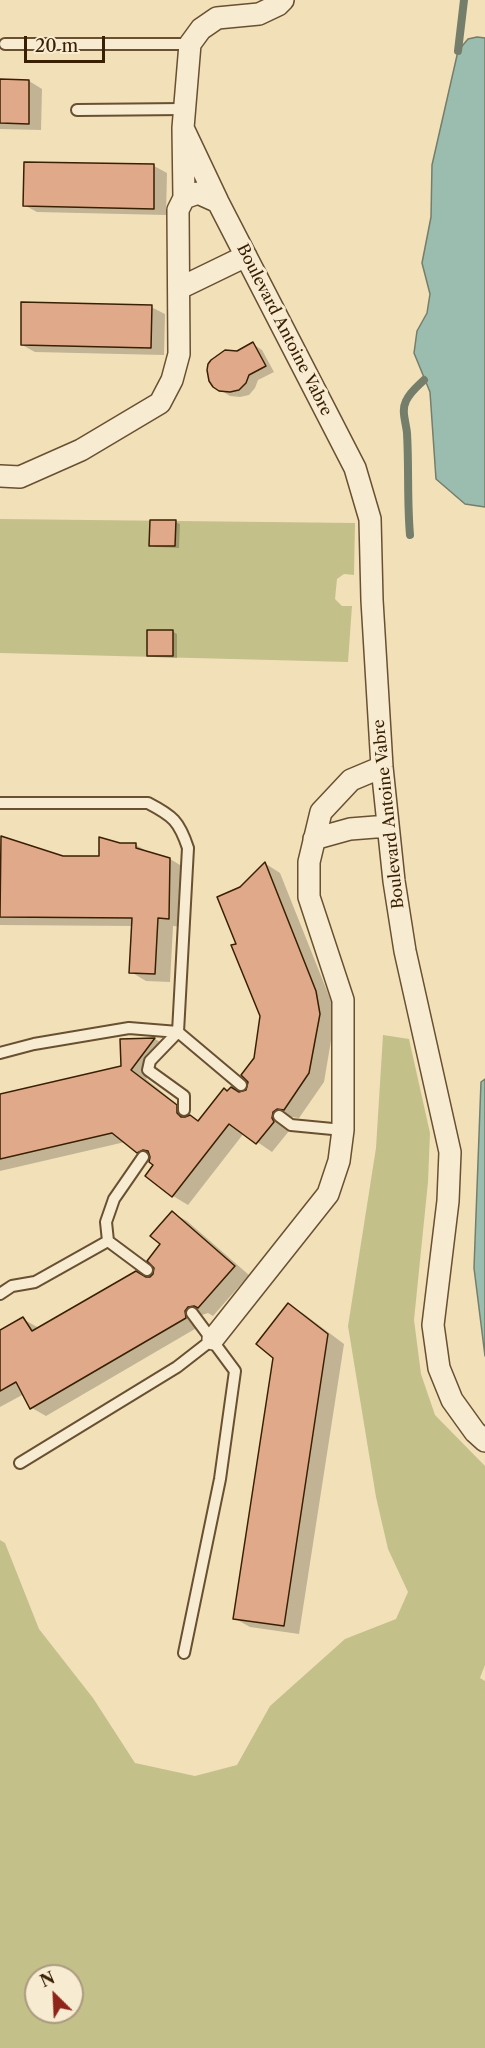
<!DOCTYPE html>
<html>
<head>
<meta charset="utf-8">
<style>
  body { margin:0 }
  #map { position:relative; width:485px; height:2048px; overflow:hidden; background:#f2e0b9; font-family:"Libre Caslon Text",serif }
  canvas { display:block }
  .north { position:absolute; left:24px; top:1964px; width:60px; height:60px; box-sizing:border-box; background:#f7ebd2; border:2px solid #ab9a7f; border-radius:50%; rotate:336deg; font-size:16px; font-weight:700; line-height:24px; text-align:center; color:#3a2003 }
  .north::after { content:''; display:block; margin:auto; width:21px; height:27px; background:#8f2418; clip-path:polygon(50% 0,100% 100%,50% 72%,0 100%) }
  .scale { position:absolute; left:24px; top:36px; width:81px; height:27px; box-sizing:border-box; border:3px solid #3a2003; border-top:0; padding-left:8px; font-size:18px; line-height:21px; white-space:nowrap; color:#3a2003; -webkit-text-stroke:4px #f7ebd2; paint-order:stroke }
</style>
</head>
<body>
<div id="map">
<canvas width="485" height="2048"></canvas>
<div class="north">N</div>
<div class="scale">20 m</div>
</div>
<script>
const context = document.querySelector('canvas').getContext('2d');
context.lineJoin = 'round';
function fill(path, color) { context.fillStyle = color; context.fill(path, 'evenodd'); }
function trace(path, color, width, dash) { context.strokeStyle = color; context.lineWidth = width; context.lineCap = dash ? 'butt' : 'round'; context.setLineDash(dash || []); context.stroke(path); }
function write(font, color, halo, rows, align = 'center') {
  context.font = font + ' "Libre Caslon Text",serif'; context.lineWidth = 6; context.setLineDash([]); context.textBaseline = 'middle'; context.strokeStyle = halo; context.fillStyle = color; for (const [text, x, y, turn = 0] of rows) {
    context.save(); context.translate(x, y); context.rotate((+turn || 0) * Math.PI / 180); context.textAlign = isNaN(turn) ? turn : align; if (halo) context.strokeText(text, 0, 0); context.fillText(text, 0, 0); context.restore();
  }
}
fill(new Path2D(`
  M 0,519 L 355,523 L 354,575 L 344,574 L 337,579 L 335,599 L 342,606 L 352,606 L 348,662 L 0,653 Z
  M 383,1035 L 409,1039 L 430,1133 L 428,1182 L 414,1320 L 421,1374 L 435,1415 L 485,1466 L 485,1665 L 480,1678 L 485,1681 L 485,2048 L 0,2048 L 0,1540 L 5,1543 L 39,1629 L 93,1698 L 135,1763 L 195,1776 L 237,1765 L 270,1706 L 345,1639 L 396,1619 L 408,1592 L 388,1549 L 376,1497 L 348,1326 L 376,1148 ZM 36,1976 L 72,1976 L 72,2012 L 36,2012 Z`), '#c3c08a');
const water = new Path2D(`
  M 477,37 L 485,38 L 485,507 L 465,504 L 436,479 L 430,392 L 414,353 L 417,331 L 427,313 L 430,294 L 422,263 L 431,217 L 432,165 L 458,51 L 468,39 Z
  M 485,1079 L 485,1356 L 474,1268 L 481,1082 Z`);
fill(water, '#9bbdaf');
trace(water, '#747e6a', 1.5);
fill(new Path2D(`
  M 0,81 L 29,81 L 42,89 L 41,130 L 0,129 Z
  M 154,166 L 167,173 L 166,215 L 37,212 L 24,205 Z
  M 151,307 L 165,314 L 164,355 L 35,352 L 22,345 Z
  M 253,344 L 262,350 L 274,372 L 258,380 L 255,388 L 249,395 L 240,397 L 230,396 L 220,390 L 237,353 Z
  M 175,522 L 180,524 L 179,548 L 155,547 L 151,545 Z
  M 172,631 L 177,634 L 177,658 L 153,657 L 148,655 Z
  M 120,845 L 136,845 L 152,854 L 170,859 L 185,868 L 184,927 L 173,926 L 170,982 L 146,981 L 131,972 L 133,926 L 0,925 L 0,856 L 101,858 Z
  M 266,864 L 280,873 L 331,1001 L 334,1023 L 324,1082 L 299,1118 L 292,1117 L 288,1121 L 287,1128 L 289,1131 L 272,1152 L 244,1133 L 188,1205 L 173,1196 L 151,1159 L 125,1142 L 0,1171 L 0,1096 L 122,1067 L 146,1038 L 155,1039 L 169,1047 L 146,1079 L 199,1122 L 228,1093 L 245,1093 L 250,1087 L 261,1016 L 238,945 L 241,888 Z
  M 172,1213 L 187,1221 L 249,1275 L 213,1316 L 208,1313 L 202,1315 L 199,1322 L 200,1326 L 46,1416 L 32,1408 L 24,1394 L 0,1407 L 0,1332 L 23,1319 L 39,1328 L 151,1278 L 155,1275 Z
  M 289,1305 L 304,1314 L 344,1344 L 299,1634 L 250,1627 L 234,1618 Z`), '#0003');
trace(new Path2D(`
  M 458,51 L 464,0
  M 410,535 C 407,501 409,467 407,433 C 406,422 401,411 406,401 C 410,392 418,386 424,380`), '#747e6a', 8);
const building = new Path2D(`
  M 0,79 L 29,80 L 29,124 L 0,123 Z
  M 24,162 L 154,164 L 154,209 L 23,206 Z
  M 21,302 L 152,305 L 151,348 L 21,345 Z
  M 253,342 L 266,366 L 249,375 L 246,383 L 239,390 L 230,392 L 219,391 L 213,387 L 209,381 L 207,370 L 208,364 L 211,360 L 225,350 L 237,351 Z
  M 150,520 L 176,520 L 175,546 L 149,546 Z
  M 147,630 L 173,630 L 173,656 L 147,656 Z
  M 1,836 L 63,856 L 99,856 L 99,837 L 120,843 L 136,843 L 136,848 L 170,858 L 169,919 L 158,918 L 155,974 L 129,973 L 132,918 L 0,917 Z
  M 265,862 L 316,991 L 320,1014 L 309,1073 L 284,1110 L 277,1109 L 273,1112 L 272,1118 L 274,1122 L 256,1144 L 229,1124 L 172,1197 L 145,1176 L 153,1165 L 149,1162 L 150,1157 L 148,1151 L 143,1150 L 137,1153 L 112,1133 L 0,1159 L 0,1094 L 121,1066 L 120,1039 L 155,1038 L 131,1070 L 177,1105 L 177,1113 L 181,1117 L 185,1117 L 190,1115 L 198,1121 L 224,1088 L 227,1091 L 231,1087 L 239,1092 L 246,1090 L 248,1082 L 241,1075 L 254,1058 L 260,1016 L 231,945 L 236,944 L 217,897 L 240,887 Z
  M 172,1211 L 235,1266 L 198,1308 L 194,1306 L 188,1307 L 185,1311 L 186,1318 L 30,1409 L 16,1382 L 0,1391 L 0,1330 L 23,1317 L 32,1331 L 136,1271 L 146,1277 L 150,1277 L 153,1274 L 154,1268 L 147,1261 L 160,1244 L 150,1236 Z
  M 288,1303 L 328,1334 L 284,1626 L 233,1619 L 273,1358 L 256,1344 Z`);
fill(building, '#e0aa8a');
trace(building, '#3a2003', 1.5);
const service = new Path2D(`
  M 5,44 L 190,44
  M 77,110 L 184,109
  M 0,803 L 148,803 C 173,816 179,821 188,848 L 178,1032 L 150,1061 L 148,1070 L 184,1096 L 184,1110
  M 0,1053 L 34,1044 L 129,1028 L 178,1032 L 241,1085
  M 279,1116 L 291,1125 L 343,1130
  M 143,1157 L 114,1199 L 106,1222 L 108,1241 L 147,1270
  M 0,1294 L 12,1286 L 35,1282 L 108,1241
  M 20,1463 L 177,1367 L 213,1339
  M 184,1653 L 220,1479 L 235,1371 L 192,1313`);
const minor = new Path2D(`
  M 183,128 L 218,202 L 355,468 L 370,519 L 372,600 L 382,767 L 394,881 L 405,951 L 450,1152 L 448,1201 L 433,1325 L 439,1368 L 452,1400 L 475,1432 L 485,1441
  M 184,198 L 183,128 L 190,44 L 201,29 L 217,18 L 259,14 L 278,5 L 283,0
  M 180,288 L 246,256
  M 0,476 L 20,477 L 81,450 L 160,403 L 172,380 L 179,354 L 178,210 L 184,198 L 198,193 L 218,202
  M 314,839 L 350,829 L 388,826
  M 213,1339 L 328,1194 L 339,1161 L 343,1130 L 343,1000 L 309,897 L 309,862 L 321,812 L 351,780 L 382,767`);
trace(service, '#685030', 14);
trace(minor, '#685030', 24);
trace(service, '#f7ebd2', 10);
trace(minor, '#f7ebd2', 21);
write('16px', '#3a2003', '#f7ebd2', [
  ["Boulevard Antoine Vabre",284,330,63],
  ["Boulevard Antoine Vabre",389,814,-96]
]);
</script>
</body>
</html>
